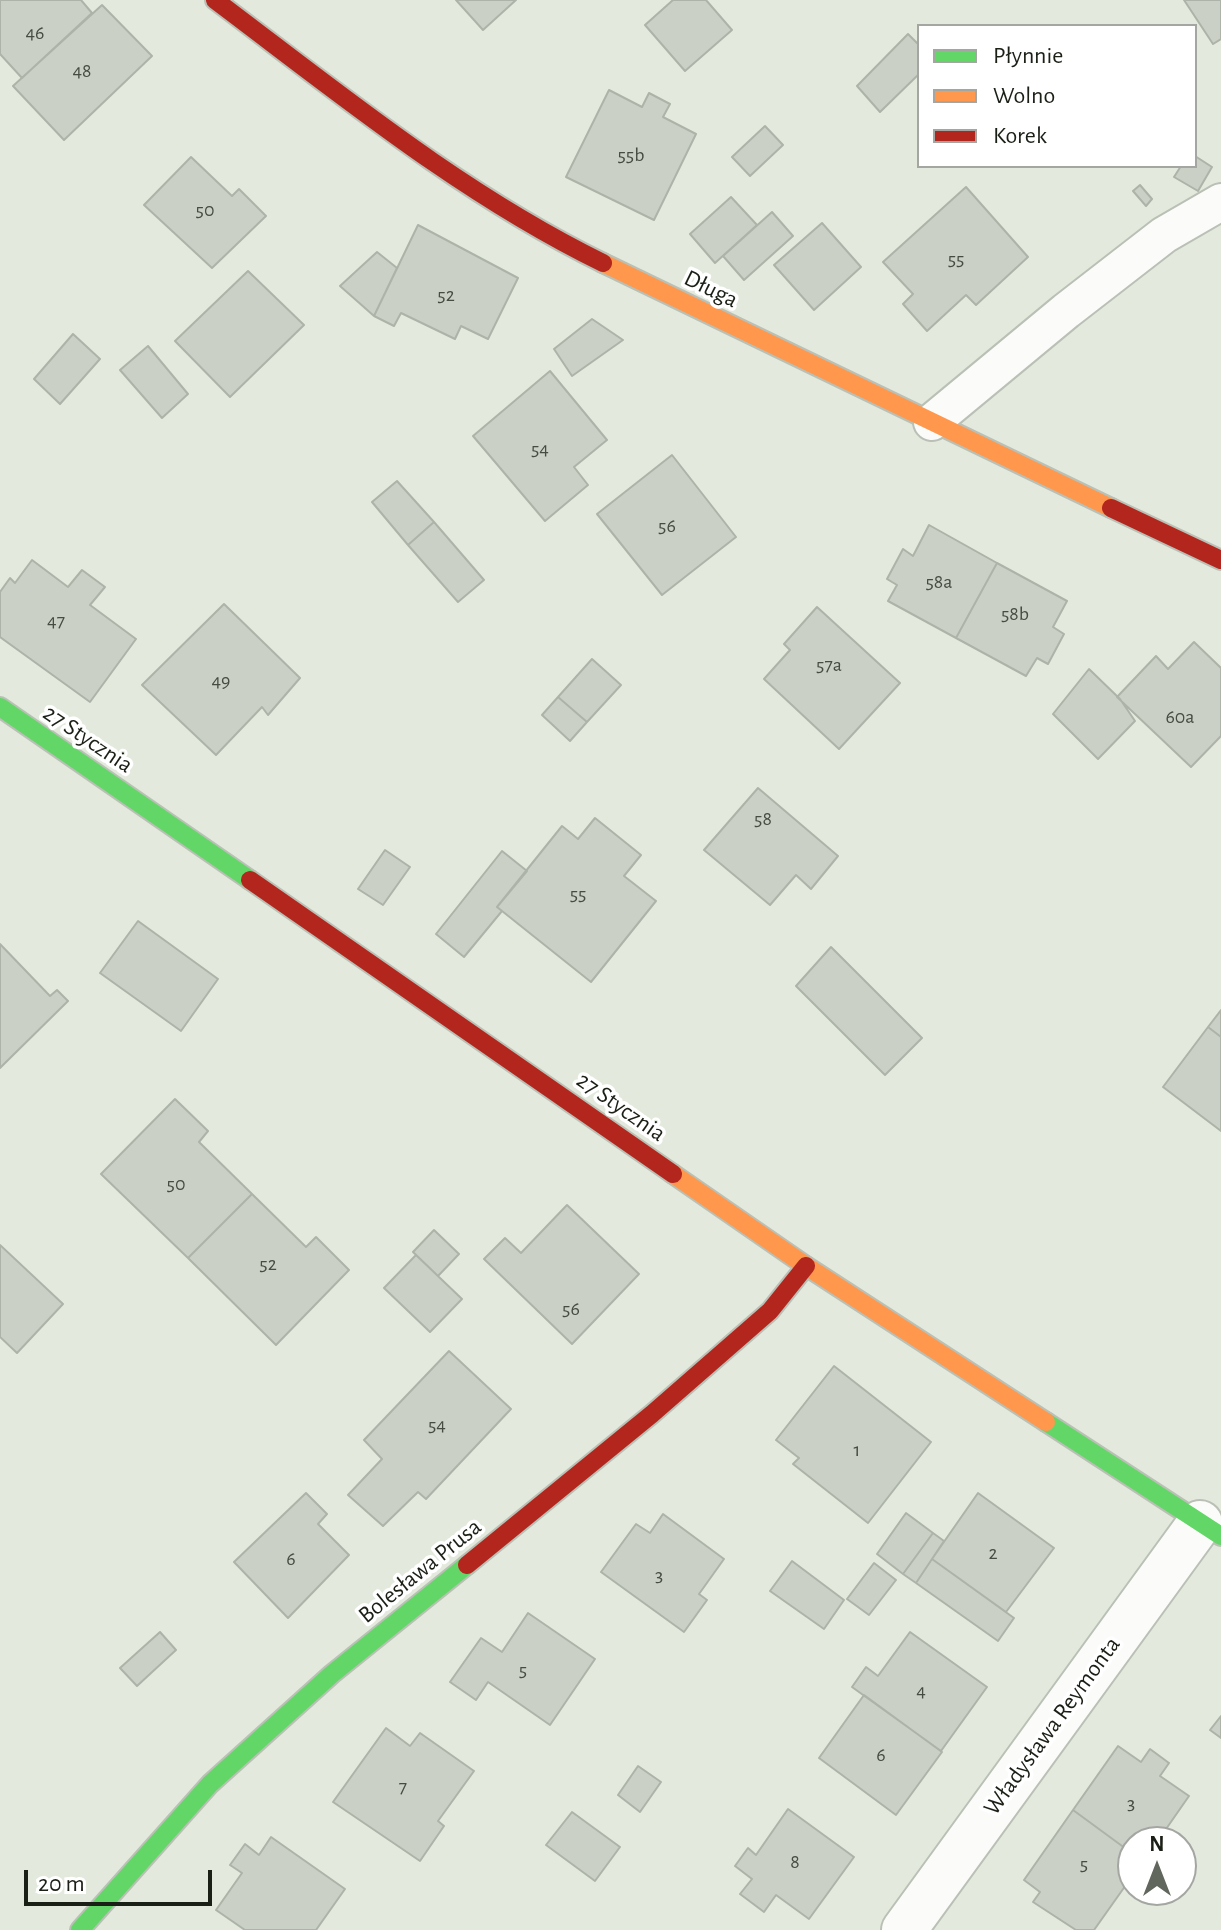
<!DOCTYPE html>
<html>
<head>
<meta charset="utf-8">
<style>
  body { margin:0 }
  #map { position:relative; width:1221px; height:1930px; overflow:hidden; background:#e3eadd; font-family:"Alegreya Sans",sans-serif }
  canvas { display:block }
  .legend { position:absolute; left:917px; top:24px; width:280px; height:144px; box-sizing:border-box; background:#fff; border:2px solid #a4a6a2; margin:0; padding:10px 14px; list-style:none; font-size:24px; color:#1b2017 }
  .legend li { display:flex; align-items:center; gap:16px; height:40px }
  .legend b { width:40px; border:2px solid #a4a6a2 }
  .north { position:absolute; left:1117px; top:1826px; width:80px; height:80px; box-sizing:border-box; background:#fff; border:2px solid #a4a6a2; border-radius:50%; rotate:0deg; font-size:22px; font-weight:700; line-height:32px; text-align:center; color:#1b2017 }
  .north::after { content:''; display:block; margin:auto; width:28px; height:36px; background:#61675c; clip-path:polygon(50% 0,100% 100%,50% 72%,0 100%) }
  .scale { position:absolute; left:24px; top:1870px; width:188px; height:36px; box-sizing:border-box; border:4px solid #1b2017; border-top:0; padding-left:10px; font-size:24px; line-height:28px; white-space:nowrap; color:#1b2017; -webkit-text-stroke:6px #fff; paint-order:stroke }
</style>
</head>
<body>
<div id="map">
<canvas width="1221" height="1930"></canvas>
<ul class="legend">
<li><b style="height:10px;background:#63d668"></b>Płynnie</li>
<li><b style="height:10px;background:#ff974d"></b>Wolno</li>
<li><b style="height:10px;background:#b3261e"></b>Korek</li>
</ul>
<div class="north">N</div>
<div class="scale">20 m</div>
</div>
<script>
const context = document.querySelector('canvas').getContext('2d');
context.lineJoin = 'round';
function fill(path, color) { context.fillStyle = color; context.fill(path, 'evenodd'); }
function trace(path, color, width, dash) { context.strokeStyle = color; context.lineWidth = width; context.lineCap = dash ? 'butt' : 'round'; context.setLineDash(dash || []); context.stroke(path); }
function write(font, color, halo, rows, align = 'center') {
  context.font = font + ' "Alegreya Sans",sans-serif'; context.lineWidth = 7; context.setLineDash([]); context.textBaseline = 'middle'; context.strokeStyle = halo; context.fillStyle = color; for (const [text, x, y, turn = 0] of rows) {
    context.save(); context.translate(x, y); context.rotate((+turn || 0) * Math.PI / 180); context.textAlign = isNaN(turn) ? turn : align; if (halo) context.strokeText(text, 0, 0); context.fillText(text, 0, 0); context.restore();
  }
}
const building = new Path2D(`
  M 0,0 L 81,0 L 92,13 L 22,78 L 0,54 Z
  M 456,0 L 516,0 L 483,30 Z
  M 673,0 L 706,0 L 732,30 L 685,71 L 645,25 Z
  M 1184,0 L 1221,0 L 1221,39 L 1213,44 Z
  M 102,5 L 152,56 L 64,140 L 13,86 Z
  M 908,34 L 919,45 L 919,74 L 880,112 L 857,86 Z
  M 609,90 L 642,107 L 649,93 L 670,104 L 663,117 L 696,134 L 654,220 L 566,177 Z
  M 765,126 L 783,145 L 750,176 L 732,157 Z
  M 1195,156 L 1212,167 L 1198,191 L 1174,177 L 1181,166 L 1195,166 Z
  M 191,157 L 232,196 L 239,189 L 266,216 L 212,268 L 144,205 Z
  M 1140,185 L 1152,199 L 1146,206 L 1133,191 Z
  M 966,187 L 1028,257 L 976,305 L 966,295 L 927,331 L 903,304 L 913,294 L 883,262 Z
  M 731,197 L 757,225 L 715,263 L 690,234 Z
  M 772,212 L 793,236 L 744,280 L 723,256 Z
  M 822,223 L 861,267 L 814,310 L 774,265 Z
  M 418,225 L 518,278 L 488,339 L 461,326 L 455,339 L 401,313 L 394,326 L 374,316 Z
  M 377,252 L 397,268 L 374,316 L 340,286 Z
  M 248,271 L 304,325 L 230,397 L 175,341 Z
  M 592,319 L 623,340 L 572,376 L 554,349 Z
  M 73,334 L 100,359 L 60,404 L 34,379 Z
  M 148,346 L 188,394 L 162,418 L 120,370 Z
  M 550,371 L 607,440 L 574,467 L 588,485 L 545,521 L 473,436 Z
  M 672,455 L 736,537 L 662,595 L 597,514 Z
  M 397,481 L 434,522 L 408,545 L 372,502 Z
  M 434,522 L 484,580 L 458,602 L 408,545 Z
  M 929,525 L 997,563 L 956,638 L 888,601 L 897,585 L 887,579 L 903,549 L 913,556 Z
  M 32,560 L 68,587 L 82,570 L 105,587 L 90,605 L 136,639 L 90,702 L 0,637 L 0,592 L 10,578 L 15,583 Z
  M 997,563 L 1067,601 L 1053,627 L 1064,634 L 1048,664 L 1037,658 L 1026,676 L 956,638 Z
  M 224,604 L 300,678 L 268,715 L 262,707 L 216,755 L 142,685 Z
  M 817,607 L 900,683 L 839,749 L 764,679 L 790,650 L 784,644 Z
  M 1194,642 L 1221,668 L 1221,736 L 1191,767 L 1117,697 L 1156,656 L 1168,669 Z
  M 592,659 L 621,685 L 587,722 L 558,697 Z
  M 1089,669 L 1120,699 L 1135,721 L 1098,759 L 1053,714 Z
  M 558,697 L 587,722 L 570,741 L 542,715 Z
  M 758,788 L 838,856 L 811,889 L 796,875 L 770,905 L 704,850 Z
  M 595,818 L 641,855 L 624,876 L 656,901 L 591,982 L 497,907 L 562,826 L 578,839 Z
  M 385,850 L 410,867 L 383,905 L 358,889 Z
  M 502,851 L 527,871 L 497,907 L 502,911 L 464,957 L 436,934 Z
  M 138,921 L 218,979 L 181,1031 L 100,973 Z
  M 0,944 L 50,996 L 57,990 L 68,1001 L 0,1068 Z
  M 831,947 L 922,1038 L 885,1075 L 796,986 Z
  M 1221,1010 L 1221,1037 L 1208,1027 Z
  M 1208,1027 L 1221,1037 L 1221,1131 L 1163,1087 Z
  M 175,1099 L 208,1131 L 199,1142 L 252,1194 L 188,1258 L 101,1174 Z
  M 252,1194 L 306,1247 L 316,1237 L 349,1270 L 276,1345 L 188,1258 Z
  M 567,1205 L 639,1274 L 572,1344 L 484,1259 L 505,1238 L 521,1253 Z
  M 434,1230 L 459,1254 L 438,1276 L 413,1252 Z
  M 0,1245 L 63,1304 L 17,1353 L 0,1337 Z
  M 416,1255 L 462,1299 L 430,1332 L 384,1288 Z
  M 449,1351 L 511,1409 L 426,1499 L 418,1492 L 383,1526 L 348,1495 L 382,1459 L 364,1440 Z
  M 834,1366 L 931,1442 L 868,1523 L 793,1464 L 799,1458 L 776,1440 Z
  M 306,1493 L 327,1514 L 318,1524 L 349,1555 L 288,1618 L 234,1562 Z
  M 978,1493 L 1054,1548 L 1006,1612 L 932,1559 Z
  M 906,1513 L 933,1533 L 903,1574 L 877,1554 Z
  M 663,1514 L 724,1559 L 699,1594 L 707,1600 L 684,1632 L 601,1572 L 636,1524 L 650,1533 Z
  M 933,1533 L 944,1541 L 916,1583 L 903,1574 Z
  M 932,1559 L 1014,1618 L 998,1641 L 916,1583 Z
  M 792,1561 L 844,1600 L 824,1629 L 770,1591 Z
  M 874,1563 L 896,1580 L 869,1615 L 847,1599 Z
  M 528,1613 L 595,1659 L 550,1725 L 488,1682 L 476,1700 L 450,1682 L 481,1638 L 502,1652 Z
  M 160,1632 L 176,1650 L 137,1686 L 120,1668 Z
  M 910,1632 L 987,1687 L 941,1751 L 852,1687 L 866,1667 L 878,1676 Z
  M 864,1695 L 942,1752 L 896,1815 L 819,1758 Z
  M 1221,1716 L 1221,1738 L 1210,1730 Z
  M 386,1728 L 410,1746 L 420,1733 L 474,1771 L 438,1821 L 444,1826 L 420,1861 L 333,1802 Z
  M 1118,1746 L 1141,1762 L 1150,1749 L 1169,1763 L 1160,1776 L 1189,1796 L 1157,1842 L 1133,1842 L 1133,1854 L 1073,1810 Z
  M 638,1766 L 661,1782 L 640,1812 L 618,1795 Z
  M 788,1809 L 854,1857 L 809,1919 L 776,1895 L 764,1912 L 740,1894 L 752,1879 L 735,1866 L 748,1848 L 756,1855 Z
  M 1073,1810 L 1133,1854 L 1133,1875 L 1094,1930 L 1076,1930 L 1033,1902 L 1040,1892 L 1024,1880 Z
  M 572,1812 L 620,1847 L 595,1881 L 546,1845 Z
  M 271,1837 L 345,1889 L 316,1930 L 245,1930 L 216,1910 L 242,1873 L 230,1865 L 245,1844 L 259,1855 Z`);
fill(building, '#cad0c6');
trace(building, '#adb3a8', 2);
const lane = new Path2D(`
  M 932,422 L 1066,311 L 1164,235 L 1221,202`);
const street = new Path2D(`
  M 904,1930 L 1200,1523`);
const fast = new Path2D(`
  M 0,707 L 250,880
  M 1046,1422 L 1221,1536
  M 80,1930 L 210,1784 L 332,1674 L 467,1565`);
const slow = new Path2D(`
  M 603,263 L 1111,508
  M 673,1174 L 806,1266 L 1046,1422`);
const jam = new Path2D(`
  M 215,0 C 340,94 462,194 603,263
  M 1111,508 L 1221,560
  M 250,880 L 673,1174
  M 467,1565 L 652,1414 L 770,1311 L 806,1266`);
trace(lane, '#bac0b5', 40);
trace(street, '#bac0b5', 48);
trace(fast, '#bac0b5', 22);
trace(slow, '#bac0b5', 22);
trace(jam, '#bac0b5', 22);
trace(lane, '#fbfcfa', 36);
trace(street, '#fbfcfa', 44);
trace(fast, '#63d668', 18);
trace(slow, '#ff974d', 18);
trace(jam, '#b3261e', 18);
write('20px', '#474c43', null, [
  ["46",35,33],
  ["48",82,71],
  ["55b",631,155],
  ["50",205,210],
  ["55",956,259],
  ["52",446,295],
  ["54",540,449],
  ["56",667,526],
  ["58a",939,582],
  ["58b",1015,614],
  ["47",56,621],
  ["57a",829,665],
  ["49",221,681],
  ["60a",1180,717],
  ["58",763,819],
  ["55",578,894],
  ["50",176,1184],
  ["52",268,1264],
  ["56",571,1309],
  ["54",437,1425],
  ["1",857,1450],
  ["2",993,1553],
  ["6",291,1559],
  ["3",659,1575],
  ["5",523,1670],
  ["4",921,1691],
  ["6",881,1755],
  ["7",403,1787],
  ["3",1131,1803],
  ["8",795,1862],
  ["5",1084,1864]
]);
write('24px', '#1b2017', '#fff', [
  ["Długa",711,289,26],
  ["27 Stycznia",88,739,34],
  ["27 Stycznia",621,1107,35],
  ["Bolesława Prusa",420,1571,-39],
  ["Władysława Reymonta",1052,1726,-54]
]);
</script>
</body>
</html>
